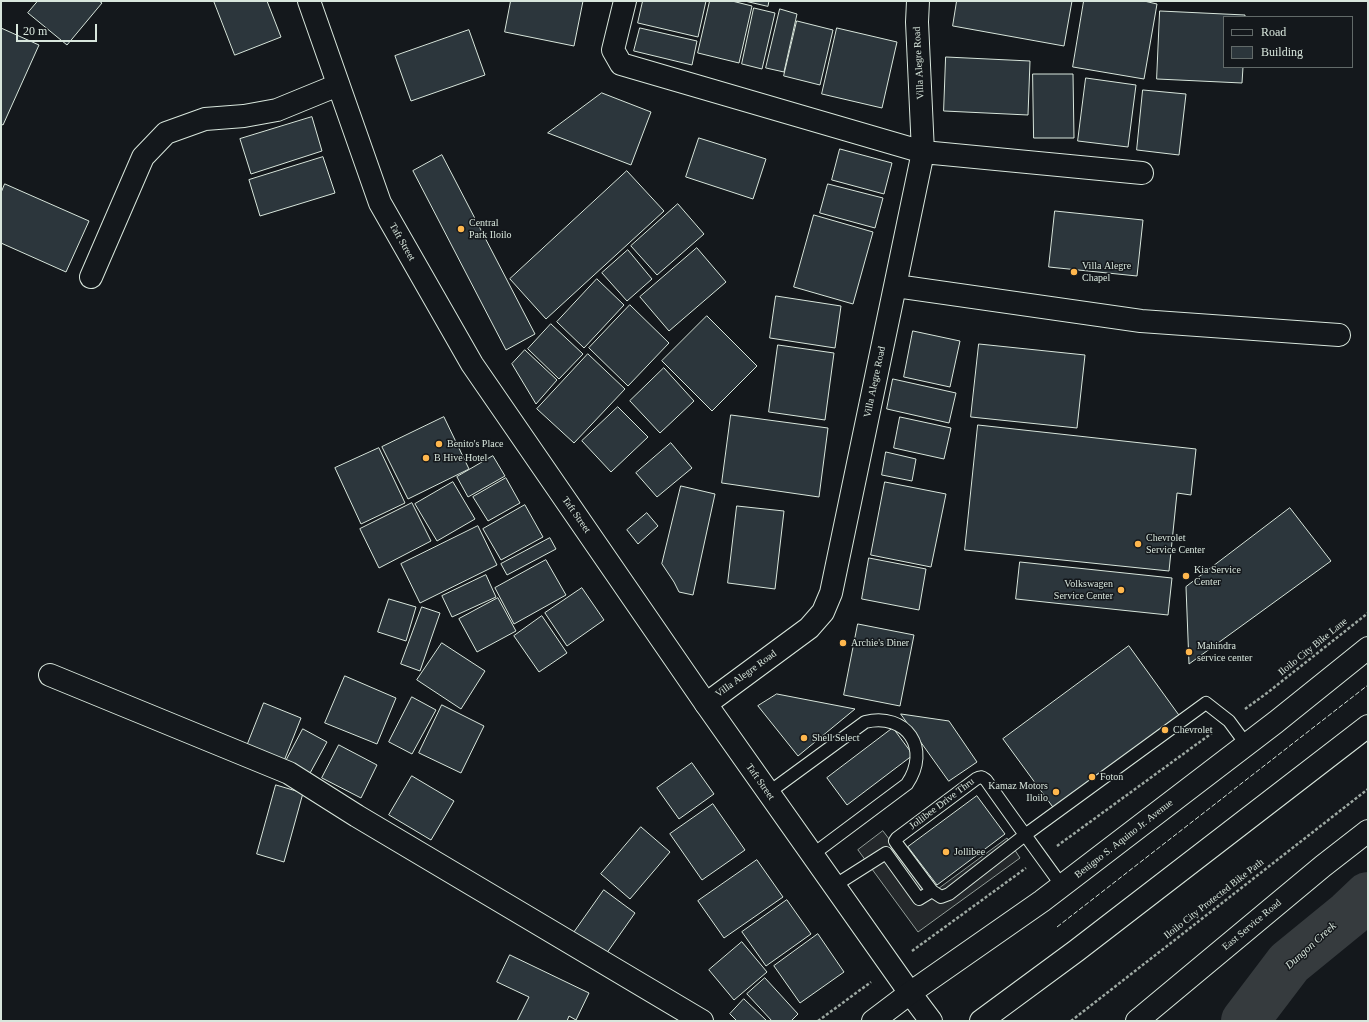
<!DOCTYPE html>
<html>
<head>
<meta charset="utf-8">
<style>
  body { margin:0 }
  #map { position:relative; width:1369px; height:1022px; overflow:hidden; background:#14181c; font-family:"Times New Roman",serif }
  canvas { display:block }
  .frame { position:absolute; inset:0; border:2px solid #d8e6dc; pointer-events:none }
  .legend { position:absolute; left:1223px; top:16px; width:130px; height:52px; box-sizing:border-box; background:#14181c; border:1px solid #626a69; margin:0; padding:5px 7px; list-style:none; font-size:12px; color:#d8e6dc }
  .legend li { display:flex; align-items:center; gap:8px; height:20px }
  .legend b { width:20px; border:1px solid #626a69 }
  .scale { position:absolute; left:16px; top:24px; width:81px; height:18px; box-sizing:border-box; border:2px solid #d8e6dc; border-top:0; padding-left:5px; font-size:12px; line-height:14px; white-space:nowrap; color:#d8e6dc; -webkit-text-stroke:3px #14181c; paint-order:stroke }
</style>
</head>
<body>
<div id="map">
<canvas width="1369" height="1022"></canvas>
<div class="frame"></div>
<ul class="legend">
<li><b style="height:5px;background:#14181c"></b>Road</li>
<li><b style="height:11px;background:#2c363c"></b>Building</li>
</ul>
<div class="scale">20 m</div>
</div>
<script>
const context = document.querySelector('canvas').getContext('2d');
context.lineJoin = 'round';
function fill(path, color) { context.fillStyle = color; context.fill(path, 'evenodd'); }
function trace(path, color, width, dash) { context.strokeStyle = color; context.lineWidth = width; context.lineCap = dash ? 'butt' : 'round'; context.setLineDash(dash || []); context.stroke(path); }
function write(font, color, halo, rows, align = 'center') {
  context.font = font + ' "Times New Roman",serif'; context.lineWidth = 3; context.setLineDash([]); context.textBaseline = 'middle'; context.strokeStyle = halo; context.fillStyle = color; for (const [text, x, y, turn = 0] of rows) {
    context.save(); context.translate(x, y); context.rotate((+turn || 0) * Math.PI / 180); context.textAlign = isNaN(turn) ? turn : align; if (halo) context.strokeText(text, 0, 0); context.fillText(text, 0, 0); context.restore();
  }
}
const parking = new Path2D(`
  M 883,831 L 931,894 L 1007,838 L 1020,858 L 918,932 L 858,850 Z`);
fill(parking, '#24282b');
trace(parking, '#939e99', 1);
trace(new Path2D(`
  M 1245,1021 L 1289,963 L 1349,914 L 1368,896`), '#363b3e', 48);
const building = new Path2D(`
  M 38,1 L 99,1 L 102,3 L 67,45 L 28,13 Z
  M 214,1 L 267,1 L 281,37 L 235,55 Z
  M 511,1 L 583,1 L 574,46 L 505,32 Z
  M 643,1 L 706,1 L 698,37 L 638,23 Z
  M 710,1 L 732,1 L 752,6 L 739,63 L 698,53 Z
  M 745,1 L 769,1 L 768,6 Z
  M 957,1 L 1072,1 L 1064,46 L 953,26 Z
  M 1084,1 L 1144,1 L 1157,4 L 1144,79 L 1073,67 Z
  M 754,8 L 775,13 L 762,69 L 742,64 Z
  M 780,9 L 797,14 L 784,72 L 766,68 Z
  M 1160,11 L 1245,15 L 1245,17 L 1224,17 L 1224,67 L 1243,67 L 1242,83 L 1157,79 Z
  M 797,21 L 833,30 L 820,85 L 784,76 Z
  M 1,28 L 39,45 L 3,125 L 1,124 Z
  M 640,28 L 697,41 L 692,65 L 634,51 Z
  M 837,28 L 897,42 L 882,108 L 822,94 Z
  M 469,30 L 485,75 L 411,101 L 395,56 Z
  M 946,57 L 1030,61 L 1028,115 L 944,111 Z
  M 1033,74 L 1073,74 L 1074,138 L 1034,138 Z
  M 1086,78 L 1136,85 L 1128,147 L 1078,141 Z
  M 1143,90 L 1186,94 L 1179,155 L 1137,150 Z
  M 602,93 L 651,112 L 631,165 L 548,133 Z
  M 312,117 L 322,151 L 251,174 L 240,139 Z
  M 699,138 L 766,159 L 753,199 L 686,177 Z
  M 840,149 L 892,163 L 884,194 L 832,180 Z
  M 442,155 L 535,334 L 506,350 L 413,171 Z
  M 323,157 L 335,193 L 260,216 L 249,180 Z
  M 627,171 L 664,211 L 546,319 L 510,279 Z
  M 5,184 L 89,221 L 66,272 L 1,243 L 1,193 Z
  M 828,184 L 883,198 L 875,228 L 820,213 Z
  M 678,204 L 704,234 L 657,275 L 631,246 Z
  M 1055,211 L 1143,220 L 1137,276 L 1049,267 Z
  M 814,215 L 873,232 L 853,304 L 794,287 Z
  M 697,248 L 726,282 L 669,331 L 640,297 Z
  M 628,250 L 652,279 L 627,301 L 602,273 Z
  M 597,279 L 624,305 L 584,348 L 557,322 Z
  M 776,296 L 841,306 L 835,348 L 770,338 Z
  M 630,305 L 669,343 L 628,386 L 589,348 Z
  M 707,316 L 757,366 L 712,411 L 662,361 Z
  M 551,324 L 583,354 L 559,379 L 528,349 Z
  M 913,331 L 960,341 L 950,387 L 904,377 Z
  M 979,344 L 1085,355 L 1077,428 L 971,417 Z
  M 778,345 L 834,353 L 825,420 L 769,412 Z
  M 525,350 L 557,380 L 536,404 L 512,364 Z
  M 588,354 L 625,389 L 574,443 L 537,409 Z
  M 664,368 L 694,401 L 660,433 L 630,401 Z
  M 893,379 L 956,393 L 949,423 L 887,409 Z
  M 618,407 L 648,437 L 611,472 L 582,441 Z
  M 731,415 L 828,428 L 819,497 L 722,483 Z
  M 444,417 L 469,469 L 408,499 L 382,447 Z
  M 900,417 L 951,428 L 944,459 L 894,448 Z
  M 978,425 L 1196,449 L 1191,495 L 1177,493 L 1169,571 L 965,550 Z
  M 671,443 L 692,468 L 657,497 L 636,473 Z
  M 379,448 L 405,503 L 361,524 L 335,468 Z
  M 886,452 L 916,459 L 912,481 L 882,475 Z
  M 493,456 L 505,476 L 468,497 L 457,477 Z
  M 506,478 L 520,503 L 488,521 L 473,497 Z
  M 453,482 L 475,519 L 437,541 L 415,504 Z
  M 885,482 L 946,494 L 931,567 L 871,555 Z
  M 681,486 L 715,494 L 693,595 L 679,592 L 674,582 L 662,564 Z
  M 412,503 L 431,541 L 379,568 L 360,529 Z
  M 525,505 L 543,537 L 501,560 L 483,529 Z
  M 737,506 L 784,511 L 775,589 L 728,583 Z
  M 1290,508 L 1331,561 L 1189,664 L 1186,587 Z
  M 647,513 L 658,526 L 638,544 L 627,530 Z
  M 478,526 L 497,565 L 420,603 L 401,564 Z
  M 550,538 L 556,549 L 507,575 L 501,564 Z
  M 869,558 L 926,569 L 919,610 L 862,599 Z
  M 546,560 L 566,595 L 514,624 L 495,588 Z
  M 1020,562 L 1172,578 L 1168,615 L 1016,599 Z
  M 486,575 L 496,597 L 452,617 L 442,596 Z
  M 582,588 L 604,620 L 567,646 L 545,613 Z
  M 498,598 L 516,631 L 477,652 L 459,619 Z
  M 389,599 L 416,607 L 406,641 L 378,632 Z
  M 422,607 L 440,613 L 420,671 L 401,664 Z
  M 542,616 L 567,653 L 539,672 L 514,636 Z
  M 858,624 L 914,635 L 900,706 L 844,695 Z
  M 442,643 L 485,671 L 461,709 L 417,680 Z
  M 1129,646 L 1181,718 L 1055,810 L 1003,739 Z
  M 345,676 L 396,698 L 377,744 L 325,723 Z
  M 777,694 L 855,709 L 798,756 L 758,706 Z
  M 412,697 L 436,710 L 412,754 L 389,742 Z
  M 264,703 L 301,718 L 284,761 L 247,746 Z
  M 442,705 L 484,726 L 461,773 L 419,753 Z
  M 901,714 L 949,721 L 977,762 L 949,781 Z
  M 893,728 L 913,755 L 847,805 L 827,778 Z
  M 303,729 L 327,742 L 309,775 L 286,761 Z
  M 339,745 L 377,765 L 361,798 L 322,778 Z
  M 692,763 L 714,794 L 679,819 L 657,788 Z
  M 412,776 L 454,801 L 431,840 L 389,815 Z
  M 276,785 L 303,793 L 284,862 L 257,854 Z
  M 977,796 L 1005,834 L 937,885 L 908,847 Z
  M 713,804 L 745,850 L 702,880 L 670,834 Z
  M 641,827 L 670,852 L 630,899 L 601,874 Z
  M 757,860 L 783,897 L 724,938 L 698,901 Z
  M 604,890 L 635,913 L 604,957 L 573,934 Z
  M 787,900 L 811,934 L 766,966 L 742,932 Z
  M 818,934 L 844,972 L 800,1003 L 774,966 Z
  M 742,942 L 767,972 L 734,1000 L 709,970 Z
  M 510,955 L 589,993 L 576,1020 L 569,1016 L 567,1021 L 517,1021 L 529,997 L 497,982 Z
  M 765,978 L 798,1014 L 791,1021 L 772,1021 L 747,994 Z
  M 744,999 L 767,1021 L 737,1021 L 730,1014 Z`);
fill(building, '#2c363c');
trace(building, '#d8e6dc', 1);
const service = new Path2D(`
  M 768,793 L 865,722 C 907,712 931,749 907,784 L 812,855
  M 834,886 L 886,853 L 919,899 L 932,891
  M 1062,886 C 1037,851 1011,816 986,780 C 982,777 981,776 976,779 L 897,838 L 895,841 L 897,844 L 932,891 L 941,897 L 949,894 L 1025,835 L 1206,703 L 1229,721 L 1246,744`);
const minor = new Path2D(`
  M 625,1 L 613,50 L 621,64 L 923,152 L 1142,173
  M 91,277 L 143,157 L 166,133 L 205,119 L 244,116 L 277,110 L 338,85
  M 896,286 L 1141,321 L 1339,335
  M 50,675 L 289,773 L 357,816 L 702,1021
  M 706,704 L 809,628 L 823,612 L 831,593 L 923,152 L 917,22 L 918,1`);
const tertiary = new Path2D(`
  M 1137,1021 L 1323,866 L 1368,831`);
const secondary = new Path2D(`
  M 309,1 L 380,203 L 472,364 L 706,704 L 910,993`);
const primary = new Path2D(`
  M 910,993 L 931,1021`);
const trunk = new Path2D(`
  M 873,1021 L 910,993 L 1042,901 L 1276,722 L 1368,648
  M 981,1021 L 1076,951 L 1368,726`);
trace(service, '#d8e6dc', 14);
trace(minor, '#d8e6dc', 24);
trace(tertiary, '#d8e6dc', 24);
trace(secondary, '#d8e6dc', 24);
trace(primary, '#d8e6dc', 24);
trace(trunk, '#d8e6dc', 24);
trace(new Path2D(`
  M 1245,709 L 1267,693 L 1368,613
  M 1057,846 L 1212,733
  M 912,951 L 1026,868
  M 818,1021 L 871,982
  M 1071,1021 L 1368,789`), '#9da8a2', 2.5, [3, 2]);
trace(service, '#14181c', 12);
trace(minor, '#14181c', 22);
trace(tertiary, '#14181c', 22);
trace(secondary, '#14181c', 22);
trace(primary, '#14181c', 22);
trace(trunk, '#14181c', 22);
trace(new Path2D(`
  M 1057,927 L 1368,685`), '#d8e6dc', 1, [5, 2]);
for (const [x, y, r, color] of [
  [461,229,4,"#ffb74d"],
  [1074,272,4,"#ffb74d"],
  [439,444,4,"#ffb74d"],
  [426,458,4,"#ffb74d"],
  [1138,544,4,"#ffb74d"],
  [1186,576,4,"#ffb74d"],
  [1121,590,4,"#ffb74d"],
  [843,643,4,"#ffb74d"],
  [1189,652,4,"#ffb74d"],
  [1165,730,4,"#ffb74d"],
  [804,738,4,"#ffb74d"],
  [1092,777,4,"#ffb74d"],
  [1056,792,4,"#ffb74d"],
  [946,852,4,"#ffb74d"]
]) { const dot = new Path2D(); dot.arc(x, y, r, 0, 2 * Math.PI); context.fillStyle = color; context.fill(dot); trace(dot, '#14181c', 1.5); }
write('10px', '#d8e6dc', '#14181c', [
  ["Villa Alegre Road",919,63,-93],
  ["Taft Street",402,242,60],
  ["Villa Alegre Road",875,382,-78],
  ["Taft Street",576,515,55],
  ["Iloilo City Bike Lane",1313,647,-39],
  ["Villa Alegre Road",746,674,-36],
  ["Taft Street",760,782,55],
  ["Jollibee Drive Thru",942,804,-37],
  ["Benigno S. Aquino Jr. Avenue",1124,839,-38],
  ["Iloilo City Protected Bike Path",1214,899,-38],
  ["East Service Road",1252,925,-40]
]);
write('10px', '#d8e6dc', '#14181c', [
  ["Central",469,223],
  ["Park Iloilo",469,235],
  ["Villa Alegre",1082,266],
  ["Chapel",1082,278],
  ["Benito's Place",447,444],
  ["B Hive Hotel",434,458],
  ["Chevrolet",1146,538],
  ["Service Center",1146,550],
  ["Kia Service",1194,570],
  ["Center",1194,582],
  ["Volkswagen",1113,584,"right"],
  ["Service Center",1113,596,"right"],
  ["Archie's Diner",851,643],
  ["Mahindra",1197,646],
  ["service center",1197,658],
  ["Chevrolet",1173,730],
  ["Shell Select",812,738],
  ["Foton",1100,777],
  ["Kamaz Motors",1048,786,"right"],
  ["Iloilo",1048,798,"right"],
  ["Jollibee",954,852]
], 'left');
write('italic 11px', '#d8e6dc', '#14181c', [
  ["Dungon Creek",1311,946,-42]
]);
</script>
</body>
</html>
